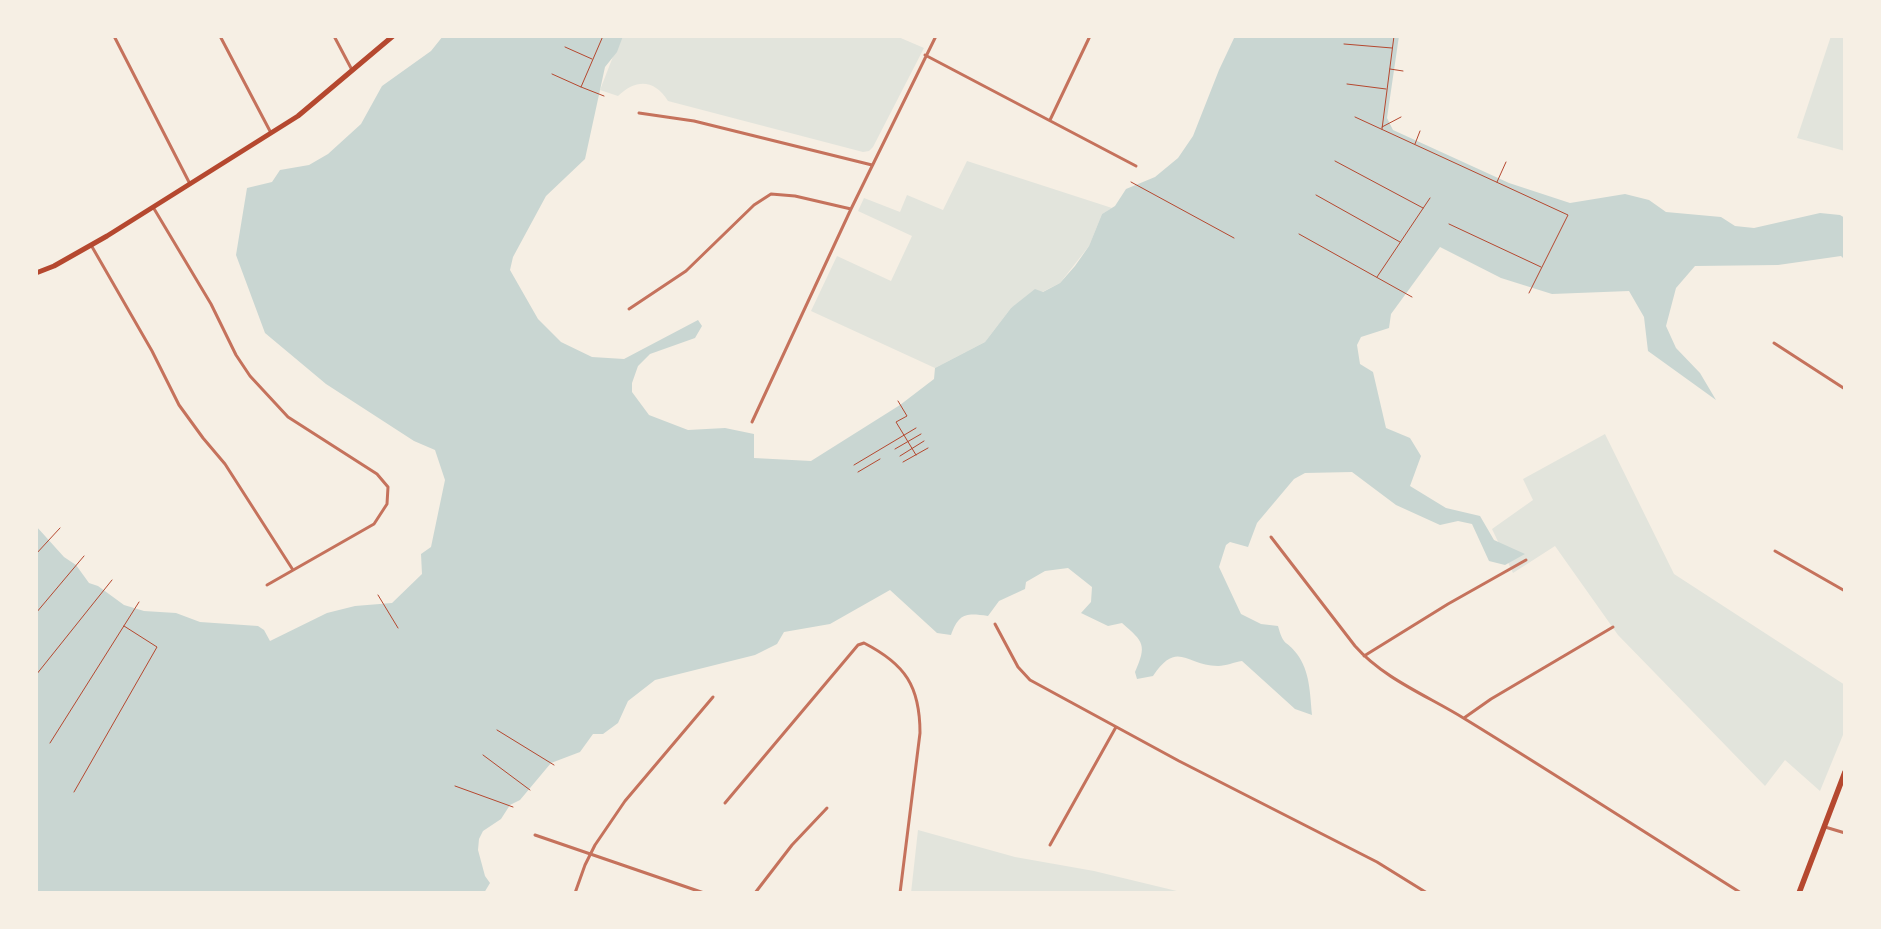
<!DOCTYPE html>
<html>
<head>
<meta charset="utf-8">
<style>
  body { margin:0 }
  #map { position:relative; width:1881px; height:929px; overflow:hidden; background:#f6efe4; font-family:"Fira Sans Condensed",sans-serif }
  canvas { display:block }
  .frame { position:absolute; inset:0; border:38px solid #f6efe4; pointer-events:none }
</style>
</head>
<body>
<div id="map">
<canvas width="1881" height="929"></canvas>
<div class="frame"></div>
</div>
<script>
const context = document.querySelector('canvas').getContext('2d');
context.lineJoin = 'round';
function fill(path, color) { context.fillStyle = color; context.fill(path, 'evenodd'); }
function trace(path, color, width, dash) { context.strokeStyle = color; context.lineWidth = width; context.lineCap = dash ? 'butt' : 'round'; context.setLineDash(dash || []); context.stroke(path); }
fill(new Path2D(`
  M 621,36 L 896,36 L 924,48 L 873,147 L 869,151 L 863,152 L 668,101 C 654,79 636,79 618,96 L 600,90 Z
  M 1831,36 L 1845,36 L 1845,151 L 1797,138 Z
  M 967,161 L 1112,208 L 1102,214 L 1089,246 L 1060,283 L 1011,308 L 985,342 L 935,368 L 811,311 L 837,256 L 891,281 L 912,236 L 858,211 L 864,198 L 900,212 L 907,195 L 943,210 Z
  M 1605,434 L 1674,574 L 1845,685 L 1845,730 L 1820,791 L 1785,760 L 1765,786 L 1618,635 L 1555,546 L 1513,573 L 1492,529 L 1533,500 L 1523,479 Z
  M 918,830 L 1015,857 L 1094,871 L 1185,893 L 911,893 Z`), '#e2e4dc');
fill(new Path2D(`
  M 443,36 L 623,36 L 617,52 L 605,67 L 585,159 L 546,196 L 513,257 L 510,270 L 538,319 L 561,342 L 592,357 L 624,359 L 698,320 L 702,326 L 695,338 L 650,354 L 638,366 L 632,383 L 632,392 L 649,415 L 688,430 L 725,428 L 754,434 L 754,458 L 811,461 L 900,405 L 934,379 L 935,368 L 985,342 L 1011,308 L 1035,289 L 1043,292 L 1060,283 L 1075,266 L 1089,246 L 1102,214 L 1115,206 L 1126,189 L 1155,177 L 1178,158 L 1193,136 L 1219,70 L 1235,36 L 1399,36 L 1387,118 L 1393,130 L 1509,183 L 1570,203 L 1625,194 L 1649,200 L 1666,212 L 1721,217 L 1735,226 L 1754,228 L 1820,213 L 1840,215 L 1845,218 L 1845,260 L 1841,256 L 1778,265 L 1695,266 L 1676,288 L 1666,326 L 1676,348 L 1700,373 L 1716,400 L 1648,351 L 1644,317 L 1629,291 L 1552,294 L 1501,278 L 1440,247 L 1391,314 L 1389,328 L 1361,337 L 1357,345 L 1360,364 L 1373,372 L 1386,428 L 1410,438 L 1421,456 L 1410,486 L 1446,508 L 1480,516 L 1494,540 L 1525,554 L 1505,565 L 1489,561 L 1472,524 L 1458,521 L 1440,525 L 1396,505 L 1352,472 L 1305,473 L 1294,479 L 1257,523 L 1248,547 L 1230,542 L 1226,545 L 1219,567 L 1241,614 L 1261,624 L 1278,626 C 1284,648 1286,639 1297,654 C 1310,671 1310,694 1312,715 L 1295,709 L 1242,661 C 1234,662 1226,666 1218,666 C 1186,666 1178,639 1153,676 L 1137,679 L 1135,672 C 1147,645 1144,642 1122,623 L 1108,626 L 1081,613 L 1091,602 L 1092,587 L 1068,568 L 1045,571 L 1026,582 L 1025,589 L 999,601 L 988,616 C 966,613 959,613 951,635 L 937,633 L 890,590 L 830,624 L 784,632 L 777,644 L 755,655 L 655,680 L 628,701 L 618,723 L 603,734 L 593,734 L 580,752 L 551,763 L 520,800 L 510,805 L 501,819 L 483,831 L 479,839 L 478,850 L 485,876 L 490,883 L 484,893 L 36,893 L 36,526 L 64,557 L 76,565 L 89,583 L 98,586 L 124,605 L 144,611 L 176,613 L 200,622 L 258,626 L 264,630 L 270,641 L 327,613 L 355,606 L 392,603 L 422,574 L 421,554 L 431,547 L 445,480 L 435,450 L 414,441 L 326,384 L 265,333 L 236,255 L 247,188 L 272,182 L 280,170 L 309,165 L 328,154 L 361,124 L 382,86 L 431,51 Z`), '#c9d6d2');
trace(new Path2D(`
  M 1344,44 L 1392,48
  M 565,47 L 592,59
  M 1390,69 L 1403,71
  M 552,74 L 581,87 L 603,36
  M 1347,84 L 1386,89
  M 581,87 L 604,96
  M 1355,117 L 1568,215 L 1529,293
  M 1382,127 L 1401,117
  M 1382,129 L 1394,36
  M 1415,144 L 1420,131
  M 1335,161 L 1423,208
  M 1131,182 L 1234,238
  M 1497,182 L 1506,162
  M 1316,195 L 1400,242
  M 1449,224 L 1541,267
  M 1299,234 L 1412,297
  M 1377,277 L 1430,198
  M 898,401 L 907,416 L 896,422 L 916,455
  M 895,449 L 921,434
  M 900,456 L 924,441
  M 903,462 L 928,448
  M 854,465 L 916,428
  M 858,472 L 880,459
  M 36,554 L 60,528
  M 378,595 L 398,628
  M 36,613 L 84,556
  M 36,675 L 112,580
  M 497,730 L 554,765
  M 50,743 L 139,602
  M 483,755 L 530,790
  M 455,786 L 513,807
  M 74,792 L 157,647 L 124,626`), '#b5482f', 1);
trace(new Path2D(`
  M 114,36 L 190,184
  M 220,36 L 271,133
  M 334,36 L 352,70
  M 925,55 L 1136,166
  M 639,113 L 694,121 L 872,165
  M 1050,120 L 1090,36
  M 153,207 L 211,304 L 236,355 L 250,376 L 288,417 L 377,474 L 388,487 L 387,504 L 374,524 L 267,585
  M 91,245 L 152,351 L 179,405 L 203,438 L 225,464 L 293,570
  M 629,309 L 686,271 L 754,205 L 771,194 L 795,196 L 851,209
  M 1774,343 L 1845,389
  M 752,422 L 851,209 L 936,36
  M 1271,537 L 1355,646 C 1384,679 1428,696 1465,719 C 1558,776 1649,835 1741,893
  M 1775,551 L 1845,591
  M 995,624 L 1018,667 L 1030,680 L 1179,761 L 1377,862 L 1427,893
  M 1364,656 L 1448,604 L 1526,560
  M 1464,718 L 1491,699 L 1613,627
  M 725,803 L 858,645 L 864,643 C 905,664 920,686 920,733 L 900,893
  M 1825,827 L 1845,833
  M 535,835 L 704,893
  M 1050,845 L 1116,727
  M 575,893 L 585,865 L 595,845 L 625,801 L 713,697
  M 755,893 L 792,845 L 827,808`), '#c5725c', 3);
trace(new Path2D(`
  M 36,273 L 54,266 L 107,236 L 298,116 L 393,36`), '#b5482f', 5);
trace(new Path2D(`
  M 1799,893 L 1845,772`), '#b5482f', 5.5);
</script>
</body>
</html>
